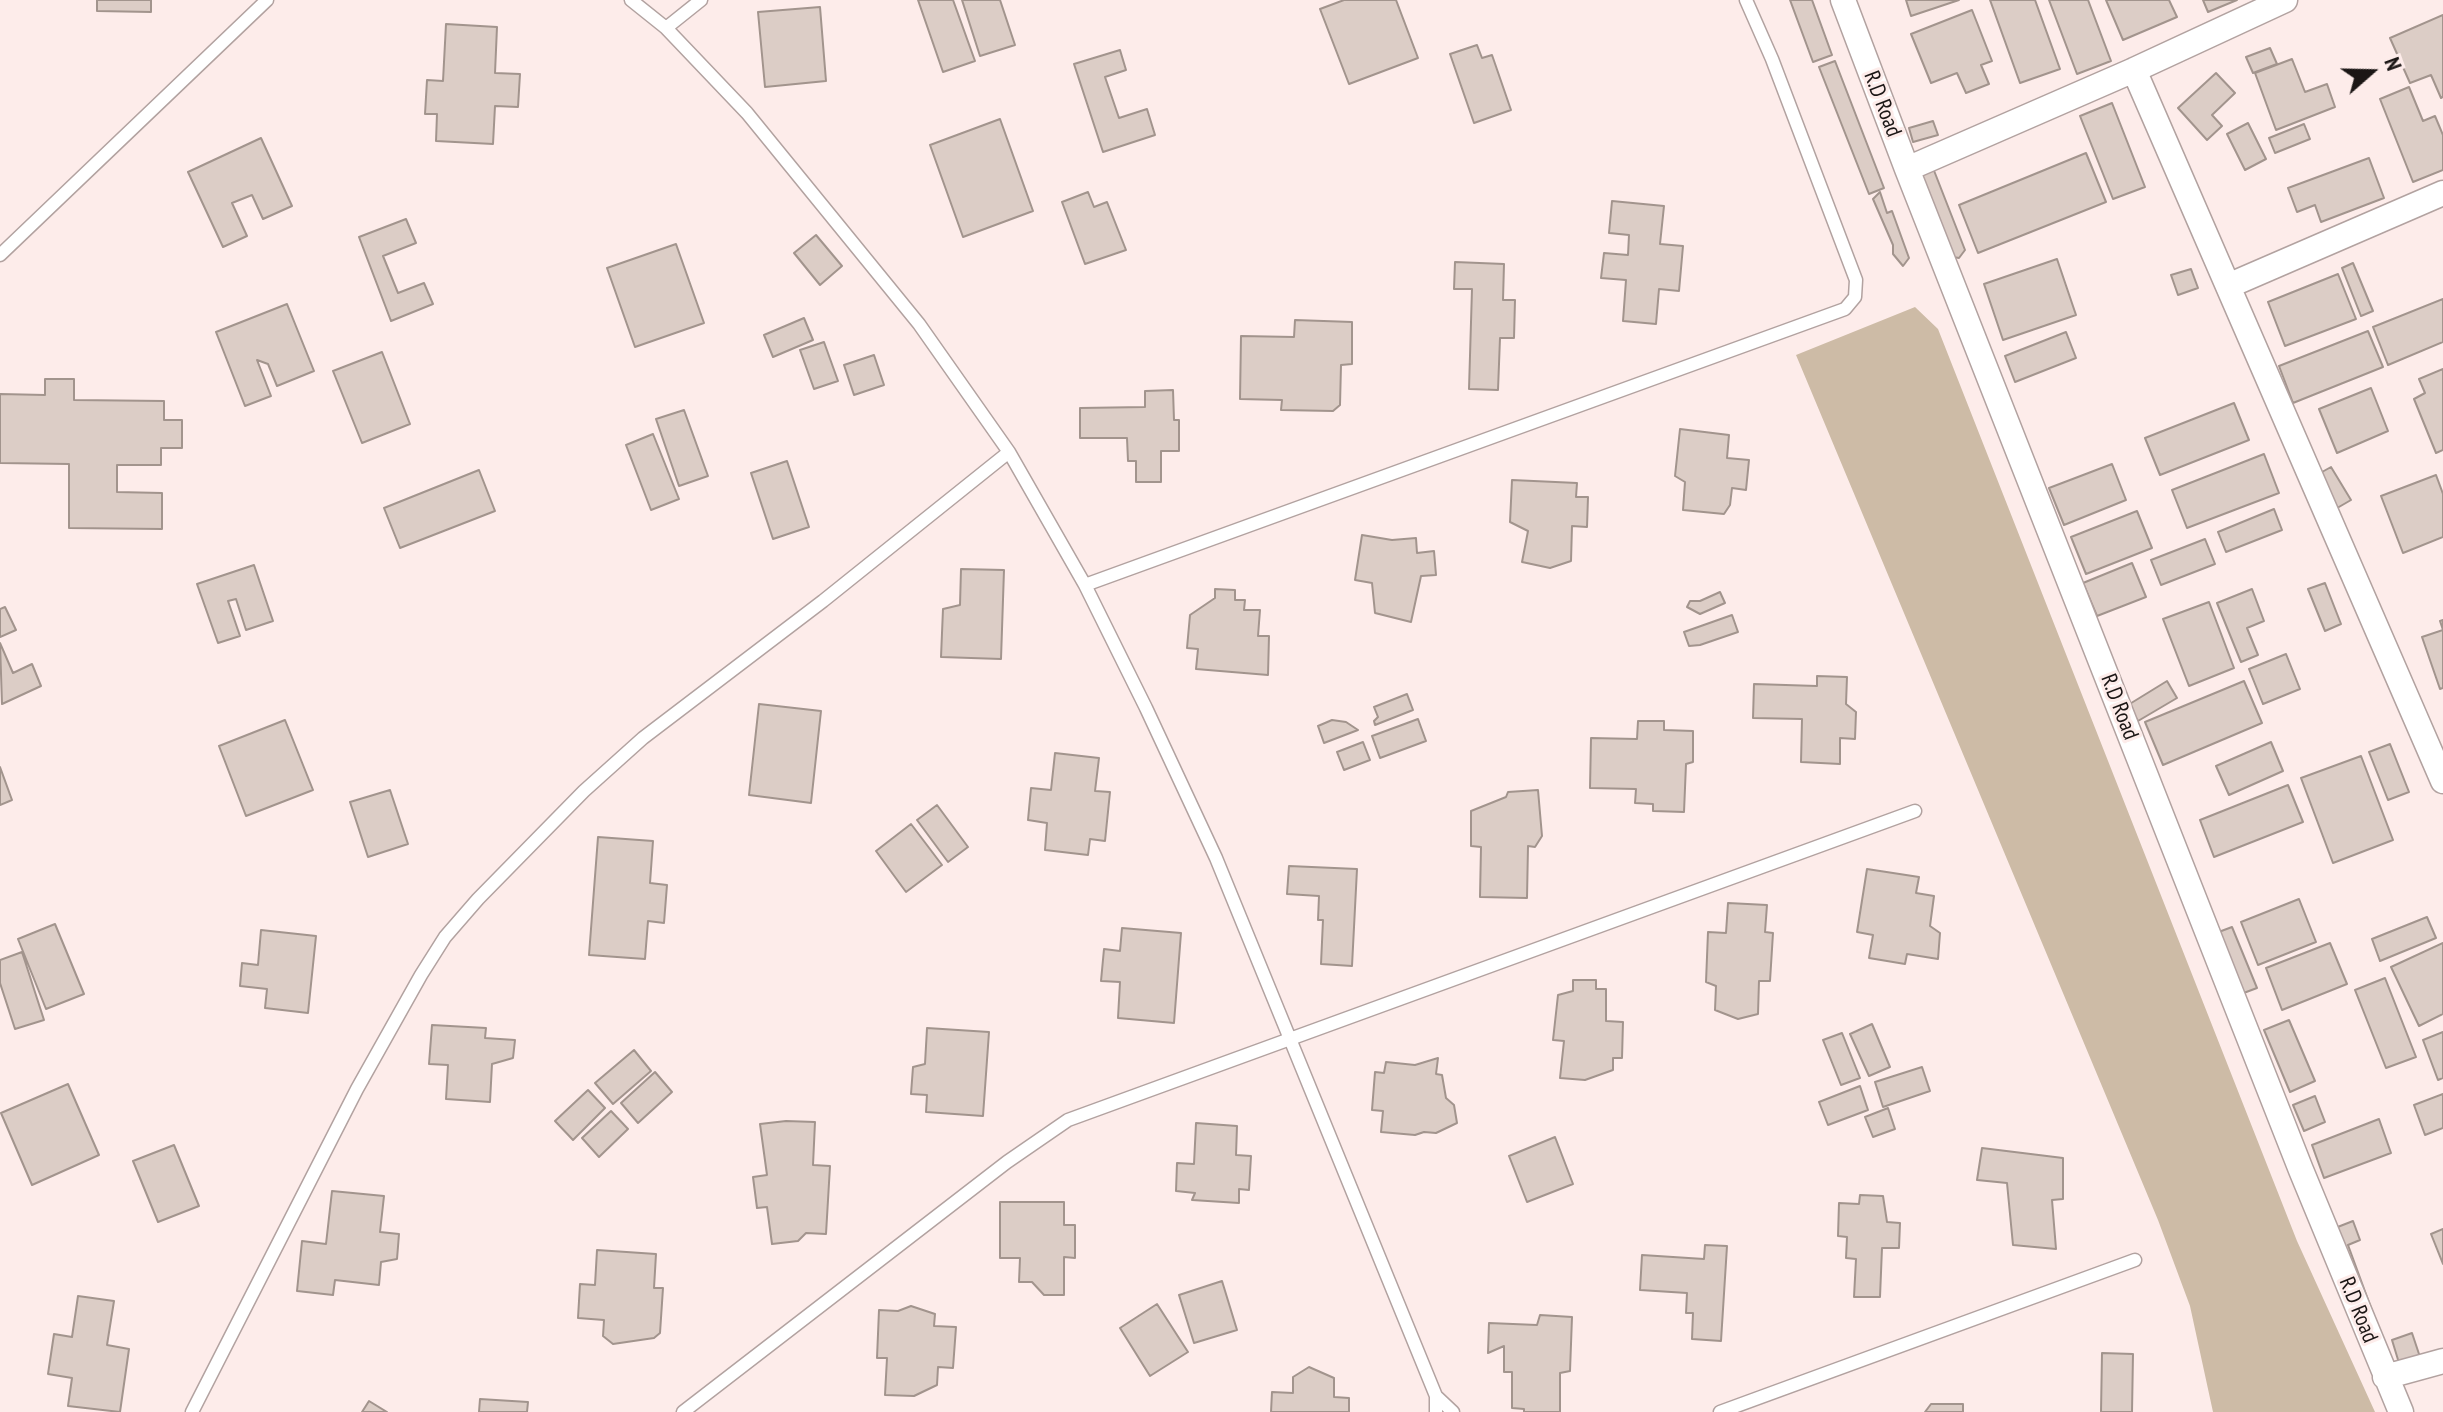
<!DOCTYPE html>
<html>
<head>
<meta charset="utf-8">
<style>
  body { margin:0 }
  #map { position:relative; width:2443px; height:1412px; overflow:hidden; background:#fdecea; font-family:"PT Sans Narrow",sans-serif }
  canvas { display:block }
  .north { position:absolute; left:2331px; top:32px; width:80px; height:80px; -webkit-text-stroke:6px #fdecea; paint-order:stroke; rotate:70deg; font-size:22px; font-weight:700; line-height:32px; text-align:center; color:#1b1615 }
  .north::after { content:''; display:block; margin:auto; width:28px; height:36px; background:#1b1615; clip-path:polygon(50% 0,100% 100%,50% 72%,0 100%) }
</style>
</head>
<body>
<div id="map">
<canvas width="2443" height="1412"></canvas>
<div class="north">N</div>
</div>
<script>
const context = document.querySelector('canvas').getContext('2d');
context.lineJoin = 'round';
function fill(path, color) { context.fillStyle = color; context.fill(path, 'evenodd'); }
function trace(path, color, width, dash) { context.strokeStyle = color; context.lineWidth = width; context.lineCap = dash ? 'butt' : 'round'; context.setLineDash(dash || []); context.stroke(path); }
function write(font, color, halo, rows, align = 'center') {
  context.font = font + ' "PT Sans Narrow",sans-serif'; context.lineWidth = 6; context.setLineDash([]); context.textBaseline = 'middle'; context.strokeStyle = halo; context.fillStyle = color; for (const [text, x, y, turn = 0] of rows) {
    context.save(); context.translate(x, y); context.rotate((+turn || 0) * Math.PI / 180); context.textAlign = isNaN(turn) ? turn : align; if (halo) context.strokeText(text, 0, 0); context.fillText(text, 0, 0); context.restore();
  }
}
fill(new Path2D(`
  M 1915,307 L 1938,329 L 2297,1241 L 2375,1412 L 2213,1412 L 2190,1306 L 2158,1220 L 1796,355 Z`), '#cdbba6');
const building = new Path2D(`
  M 97,0 L 151,0 L 151,12 L 97,11 Z
  M 918,0 L 953,0 L 975,61 L 943,72 Z
  M 962,0 L 1000,0 L 1015,45 L 980,56 Z
  M 1344,0 L 1396,0 L 1418,58 L 1349,84 L 1320,9 Z
  M 1790,0 L 1812,0 L 1832,55 L 1813,62 Z
  M 1906,0 L 1959,0 L 1911,16 Z
  M 1990,0 L 2035,0 L 2060,69 L 2020,83 Z
  M 2049,0 L 2088,0 L 2111,61 L 2077,74 Z
  M 2106,0 L 2169,0 L 2177,17 L 2123,40 Z
  M 2203,0 L 2237,0 L 2208,12 Z
  M 820,7 L 826,81 L 765,87 L 758,12 Z
  M 1972,10 L 1992,61 L 1981,65 L 1989,84 L 1966,93 L 1957,73 L 1931,83 L 1911,34 Z
  M 2443,15 L 2443,97 L 2441,98 L 2431,75 L 2410,83 L 2390,38 Z
  M 446,24 L 497,27 L 495,73 L 520,74 L 518,107 L 495,106 L 493,144 L 436,141 L 437,114 L 425,114 L 427,80 L 443,81 Z
  M 1477,45 L 1482,58 L 1492,55 L 1511,110 L 1474,123 L 1450,54 Z
  M 2270,48 L 2277,64 L 2253,73 L 2246,57 Z
  M 1120,50 L 1126,70 L 1105,77 L 1119,118 L 1147,109 L 1155,135 L 1103,152 L 1074,64 Z
  M 2292,59 L 2305,92 L 2327,84 L 2335,107 L 2276,130 L 2255,73 Z
  M 1835,61 L 1884,188 L 1869,194 L 1819,67 Z
  M 2216,73 L 2235,93 L 2212,115 L 2222,126 L 2207,140 L 2178,108 Z
  M 2409,87 L 2423,121 L 2435,116 L 2443,135 L 2443,170 L 2413,182 L 2380,99 Z
  M 2112,103 L 2145,187 L 2113,199 L 2080,116 Z
  M 1000,119 L 1033,211 L 963,237 L 930,145 Z
  M 1933,121 L 1938,135 L 1913,142 L 1909,128 Z
  M 2248,123 L 2266,159 L 2245,170 L 2227,134 Z
  M 2304,124 L 2310,139 L 2275,153 L 2269,138 Z
  M 261,138 L 292,206 L 263,219 L 252,195 L 232,203 L 247,236 L 223,247 L 188,172 Z
  M 2086,153 L 2106,202 L 1978,253 L 1959,205 Z
  M 2369,158 L 2384,198 L 2321,222 L 2315,205 L 2297,212 L 2288,188 Z
  M 1933,168 L 1965,250 L 1959,258 L 1947,256 L 1914,175 Z
  M 1088,192 L 1094,207 L 1107,202 L 1126,250 L 1085,264 L 1062,202 Z
  M 1880,192 L 1887,213 L 1892,211 L 1909,258 L 1903,266 L 1893,254 L 1893,245 L 1873,199 Z
  M 1612,201 L 1664,206 L 1660,244 L 1683,246 L 1679,291 L 1659,289 L 1656,324 L 1623,321 L 1626,280 L 1601,278 L 1604,253 L 1628,255 L 1629,235 L 1609,233 Z
  M 406,219 L 416,243 L 383,256 L 398,293 L 424,283 L 433,304 L 391,321 L 359,237 Z
  M 816,235 L 842,266 L 820,285 L 794,253 Z
  M 676,244 L 704,323 L 635,347 L 607,268 Z
  M 2057,259 L 2076,315 L 2003,340 L 1984,284 Z
  M 1455,262 L 1504,264 L 1503,300 L 1515,300 L 1514,338 L 1500,338 L 1498,390 L 1469,389 L 1472,289 L 1454,289 Z
  M 2353,263 L 2373,311 L 2361,316 L 2342,268 Z
  M 2191,269 L 2198,288 L 2178,295 L 2171,275 Z
  M 2338,274 L 2356,319 L 2285,346 L 2268,302 Z
  M 2443,299 L 2443,342 L 2388,365 L 2373,327 Z
  M 287,304 L 314,371 L 277,386 L 268,364 L 257,360 L 271,396 L 245,406 L 216,332 Z
  M 804,318 L 813,340 L 773,357 L 764,335 Z
  M 1295,320 L 1352,322 L 1352,364 L 1341,365 L 1340,405 L 1333,411 L 1281,410 L 1282,400 L 1240,399 L 1241,336 L 1294,337 Z
  M 2368,331 L 2383,367 L 2293,403 L 2279,366 Z
  M 2066,332 L 2076,358 L 2015,382 L 2005,356 Z
  M 824,342 L 838,381 L 814,389 L 800,350 Z
  M 382,352 L 410,424 L 362,443 L 333,371 Z
  M 874,355 L 884,385 L 854,395 L 844,365 Z
  M 2443,369 L 2443,450 L 2436,453 L 2414,399 L 2425,393 L 2419,379 Z
  M 45,379 L 74,379 L 74,400 L 164,401 L 164,420 L 182,420 L 182,448 L 161,448 L 161,465 L 117,465 L 117,492 L 162,493 L 162,529 L 69,528 L 69,464 L 0,463 L 0,394 L 45,395 Z
  M 2371,388 L 2388,431 L 2337,453 L 2319,409 Z
  M 1173,390 L 1174,420 L 1179,420 L 1179,451 L 1161,451 L 1161,482 L 1136,482 L 1136,461 L 1128,461 L 1127,438 L 1080,438 L 1080,408 L 1145,407 L 1145,391 Z
  M 2234,403 L 2249,440 L 2160,475 L 2145,438 Z
  M 684,410 L 708,476 L 679,486 L 656,419 Z
  M 1680,429 L 1729,435 L 1727,458 L 1749,460 L 1746,490 L 1732,488 L 1730,505 L 1724,514 L 1683,510 L 1685,482 L 1675,476 Z
  M 653,434 L 679,499 L 651,510 L 626,445 Z
  M 2264,454 L 2279,493 L 2187,528 L 2172,490 Z
  M 787,461 L 809,527 L 773,539 L 751,473 Z
  M 2112,464 L 2126,500 L 2064,525 L 2049,488 Z
  M 2331,467 L 2351,500 L 2332,511 L 2313,477 Z
  M 479,470 L 495,511 L 400,548 L 384,508 Z
  M 2436,475 L 2443,494 L 2443,537 L 2403,553 L 2381,496 Z
  M 1512,480 L 1577,483 L 1576,497 L 1588,497 L 1587,527 L 1572,526 L 1571,561 L 1550,568 L 1522,562 L 1528,531 L 1510,522 Z
  M 2274,509 L 2282,530 L 2226,552 L 2218,532 Z
  M 2137,511 L 2152,548 L 2086,574 L 2071,537 Z
  M 1362,535 L 1392,540 L 1416,538 L 1417,553 L 1434,551 L 1436,575 L 1421,576 L 1411,622 L 1375,613 L 1372,583 L 1355,580 Z
  M 2205,539 L 2215,564 L 2161,585 L 2151,560 Z
  M 2132,563 L 2146,597 L 2097,616 L 2083,583 Z
  M 254,565 L 273,621 L 246,630 L 236,599 L 228,601 L 240,636 L 218,643 L 197,584 Z
  M 961,569 L 1004,570 L 1001,659 L 941,657 L 943,609 L 960,605 Z
  M 2325,583 L 2341,624 L 2325,631 L 2308,589 Z
  M 1215,589 L 1235,590 L 1235,600 L 1245,600 L 1244,610 L 1260,610 L 1258,636 L 1269,636 L 1268,675 L 1196,669 L 1198,649 L 1187,648 L 1190,615 L 1215,598 Z
  M 2252,589 L 2264,621 L 2247,628 L 2258,655 L 2241,662 L 2217,603 Z
  M 1720,592 L 1725,603 L 1700,614 L 1687,607 L 1690,601 L 1700,601 Z
  M 2209,602 L 2234,668 L 2189,686 L 2163,619 Z
  M 5,607 L 16,630 L 0,637 L 0,609 Z
  M 1732,615 L 1738,632 L 1700,645 L 1689,646 L 1684,632 Z
  M 2443,620 L 2443,688 L 2440,689 L 2422,637 L 2443,630 L 2440,621 Z
  M 0,643 L 13,673 L 32,664 L 41,686 L 2,704 Z
  M 2286,654 L 2300,689 L 2263,704 L 2249,669 Z
  M 1817,676 L 1847,677 L 1846,704 L 1856,712 L 1855,739 L 1840,738 L 1840,764 L 1801,762 L 1802,719 L 1753,718 L 1754,684 L 1817,686 Z
  M 2167,681 L 2177,698 L 2138,721 L 2128,705 Z
  M 2244,681 L 2262,723 L 2163,765 L 2145,722 Z
  M 1407,694 L 1413,710 L 1375,725 L 1374,721 L 1378,717 L 1374,707 Z
  M 759,704 L 821,711 L 811,803 L 749,795 Z
  M 1418,719 L 1426,741 L 1380,758 L 1372,736 Z
  M 285,720 L 313,790 L 246,816 L 219,746 Z
  M 1332,720 L 1346,722 L 1358,730 L 1324,743 L 1318,726 Z
  M 1638,721 L 1664,721 L 1664,730 L 1693,731 L 1693,762 L 1686,764 L 1684,812 L 1653,811 L 1653,804 L 1635,803 L 1636,789 L 1590,788 L 1591,738 L 1637,739 Z
  M 1363,742 L 1370,760 L 1344,770 L 1337,752 Z
  M 2271,742 L 2283,771 L 2229,795 L 2216,766 Z
  M 2390,744 L 2409,792 L 2388,800 L 2369,752 Z
  M 1055,753 L 1099,758 L 1095,791 L 1110,792 L 1105,841 L 1090,839 L 1088,855 L 1045,850 L 1047,823 L 1028,820 L 1031,788 L 1051,790 Z
  M 2361,756 L 2393,840 L 2333,863 L 2301,778 Z
  M 0,767 L 12,800 L 0,805 Z
  M 2288,785 L 2303,822 L 2214,857 L 2200,820 Z
  M 390,790 L 408,844 L 368,857 L 350,802 Z
  M 1538,790 L 1542,836 L 1535,847 L 1528,846 L 1527,898 L 1480,897 L 1481,847 L 1471,846 L 1471,811 L 1506,797 L 1508,792 Z
  M 937,805 L 968,847 L 948,862 L 917,820 Z
  M 911,824 L 942,865 L 906,892 L 876,851 Z
  M 598,837 L 653,841 L 650,883 L 667,885 L 664,923 L 648,921 L 645,959 L 589,955 Z
  M 1289,866 L 1357,869 L 1352,966 L 1321,964 L 1323,920 L 1318,920 L 1319,896 L 1287,894 Z
  M 1867,869 L 1919,877 L 1916,893 L 1934,896 L 1930,926 L 1940,933 L 1938,959 L 1907,954 L 1905,964 L 1869,958 L 1873,935 L 1857,932 Z
  M 2299,899 L 2316,942 L 2258,965 L 2241,922 Z
  M 1728,903 L 1767,905 L 1765,932 L 1773,933 L 1770,981 L 1759,981 L 1758,1014 L 1738,1019 L 1715,1010 L 1716,986 L 1706,982 L 1708,932 L 1726,933 Z
  M 2427,917 L 2436,938 L 2380,961 L 2372,939 Z
  M 55,924 L 84,994 L 46,1009 L 18,939 Z
  M 2232,927 L 2257,988 L 2241,994 L 2216,933 Z
  M 1122,928 L 1181,933 L 1174,1023 L 1118,1018 L 1120,982 L 1101,981 L 1104,949 L 1120,951 Z
  M 261,930 L 316,936 L 308,1013 L 265,1008 L 267,989 L 240,986 L 242,963 L 258,965 Z
  M 2330,943 L 2347,984 L 2282,1010 L 2266,968 Z
  M 2443,943 L 2443,1014 L 2419,1026 L 2391,967 Z
  M 22,952 L 44,1020 L 15,1029 L 0,983 L 0,960 Z
  M 2385,978 L 2416,1057 L 2386,1068 L 2355,990 Z
  M 1573,980 L 1596,980 L 1596,989 L 1606,989 L 1606,1021 L 1623,1022 L 1622,1058 L 1613,1058 L 1613,1070 L 1585,1080 L 1560,1078 L 1564,1041 L 1553,1040 L 1558,995 L 1573,991 Z
  M 2289,1020 L 2315,1081 L 2290,1092 L 2264,1030 Z
  M 1872,1024 L 1890,1067 L 1869,1076 L 1850,1034 Z
  M 432,1025 L 486,1028 L 485,1038 L 515,1040 L 513,1058 L 492,1064 L 490,1102 L 446,1099 L 448,1065 L 429,1064 Z
  M 927,1028 L 989,1032 L 983,1116 L 926,1112 L 927,1095 L 911,1094 L 913,1067 L 925,1064 Z
  M 2443,1032 L 2443,1078 L 2438,1080 L 2423,1040 Z
  M 1842,1033 L 1860,1078 L 1841,1085 L 1823,1040 Z
  M 634,1050 L 651,1071 L 613,1104 L 595,1083 Z
  M 1438,1058 L 1436,1074 L 1442,1075 L 1446,1098 L 1454,1105 L 1457,1123 L 1436,1133 L 1424,1132 L 1415,1135 L 1381,1132 L 1383,1111 L 1372,1110 L 1375,1072 L 1384,1073 L 1386,1062 L 1415,1065 Z
  M 1922,1067 L 1930,1091 L 1883,1107 L 1875,1082 Z
  M 655,1072 L 672,1092 L 638,1123 L 621,1103 Z
  M 68,1084 L 99,1155 L 32,1185 L 1,1113 Z
  M 1860,1086 L 1868,1110 L 1828,1125 L 1819,1102 Z
  M 588,1090 L 605,1108 L 573,1140 L 555,1121 Z
  M 2443,1094 L 2443,1128 L 2425,1135 L 2414,1105 Z
  M 2315,1096 L 2325,1122 L 2304,1131 L 2293,1105 Z
  M 1888,1108 L 1895,1129 L 1873,1137 L 1865,1117 Z
  M 611,1111 L 628,1129 L 599,1157 L 582,1138 Z
  M 2379,1119 L 2391,1153 L 2324,1178 L 2312,1145 Z
  M 786,1121 L 815,1122 L 813,1165 L 830,1166 L 826,1234 L 806,1233 L 798,1241 L 772,1244 L 767,1207 L 757,1208 L 753,1177 L 767,1175 L 760,1124 Z
  M 1196,1123 L 1237,1126 L 1236,1155 L 1251,1156 L 1249,1190 L 1239,1189 L 1239,1203 L 1192,1200 L 1195,1193 L 1176,1191 L 1177,1163 L 1194,1164 Z
  M 1555,1137 L 1573,1184 L 1527,1202 L 1509,1156 Z
  M 174,1145 L 199,1206 L 158,1222 L 133,1161 Z
  M 1982,1148 L 2063,1158 L 2063,1199 L 2052,1200 L 2056,1249 L 2013,1245 L 2007,1183 L 1977,1180 Z
  M 332,1191 L 384,1196 L 380,1232 L 399,1234 L 397,1259 L 381,1262 L 379,1285 L 335,1280 L 333,1295 L 297,1291 L 302,1241 L 326,1244 Z
  M 1860,1195 L 1883,1196 L 1887,1222 L 1900,1223 L 1899,1248 L 1882,1248 L 1880,1297 L 1854,1297 L 1856,1259 L 1846,1258 L 1847,1237 L 1838,1236 L 1839,1203 L 1859,1204 Z
  M 1000,1202 L 1064,1202 L 1064,1225 L 1075,1225 L 1075,1258 L 1064,1257 L 1064,1295 L 1044,1295 L 1032,1282 L 1019,1282 L 1020,1258 L 1000,1258 Z
  M 2353,1221 L 2360,1240 L 2348,1245 L 2374,1316 L 2330,1230 Z
  M 2443,1229 L 2443,1264 L 2431,1234 Z
  M 1705,1245 L 1727,1246 L 1721,1341 L 1692,1339 L 1693,1313 L 1686,1313 L 1687,1293 L 1640,1290 L 1642,1255 L 1704,1259 Z
  M 597,1250 L 656,1254 L 654,1288 L 663,1288 L 660,1333 L 654,1338 L 613,1344 L 603,1336 L 604,1320 L 578,1318 L 580,1284 L 595,1285 Z
  M 1222,1281 L 1237,1330 L 1194,1343 L 1179,1295 Z
  M 78,1296 L 114,1301 L 107,1345 L 129,1349 L 120,1412 L 68,1406 L 72,1378 L 48,1374 L 54,1334 L 72,1337 Z
  M 1157,1304 L 1188,1352 L 1150,1376 L 1120,1328 Z
  M 911,1306 L 935,1314 L 934,1326 L 956,1327 L 953,1368 L 938,1367 L 937,1385 L 914,1396 L 885,1395 L 887,1358 L 877,1358 L 879,1310 L 898,1311 Z
  M 1540,1315 L 1572,1317 L 1570,1371 L 1560,1373 L 1560,1412 L 1524,1412 L 1524,1409 L 1512,1408 L 1512,1372 L 1504,1372 L 1504,1346 L 1488,1353 L 1489,1323 L 1537,1325 Z
  M 2412,1333 L 2420,1357 L 2399,1363 L 2392,1340 Z
  M 2102,1353 L 2133,1354 L 2132,1412 L 2101,1412 Z
  M 1309,1367 L 1334,1378 L 1334,1397 L 1349,1398 L 1349,1412 L 1271,1412 L 1272,1392 L 1293,1393 L 1293,1377 Z
  M 480,1399 L 528,1402 L 527,1412 L 479,1412 Z
  M 369,1401 L 387,1412 L 362,1412 Z
  M 1931,1404 L 1963,1404 L 1963,1412 L 1925,1412 Z`);
fill(building, '#dccdc6');
trace(building, '#a2948d', 2);
const service = new Path2D(`
  M 631,0 L 666,28 L 747,113 L 919,324 L 1009,452 L 1085,585 L 1146,708 L 1216,858 L 1436,1396 L 1436,1412
  M 666,28 L 701,0
  M 0,255 L 267,0
  M 1085,585 L 1845,309 L 1855,297 L 1856,280 L 1772,59 L 1746,0
  M 1436,1396 L 1453,1412
  M 192,1412 L 357,1089 L 421,975 L 445,937 L 478,899 L 584,791 L 643,738 L 823,601 L 1009,452
  M 683,1412 L 1007,1162 L 1068,1120 L 1915,811
  M 1720,1412 L 2135,1260`);
const minor = new Path2D(`
  M 1843,0 L 1907,169 L 2301,1170 L 2401,1412
  M 2134,70 L 2443,781
  M 1907,169 L 2134,70 L 2285,0
  M 2228,286 L 2443,193
  M 2385,1377 L 2443,1361`);
trace(service, '#b2a2a0', 15);
trace(minor, '#b2a2a0', 27);
trace(service, '#fff', 12);
trace(minor, '#fff', 24);
write('22px', '#1b1615', '#fdecea', [
  ["R.D Road",1882,104,69],
  ["R.D Road",2119,707,69],
  ["R.D Road",2358,1310,68]
]);
</script>
</body>
</html>
